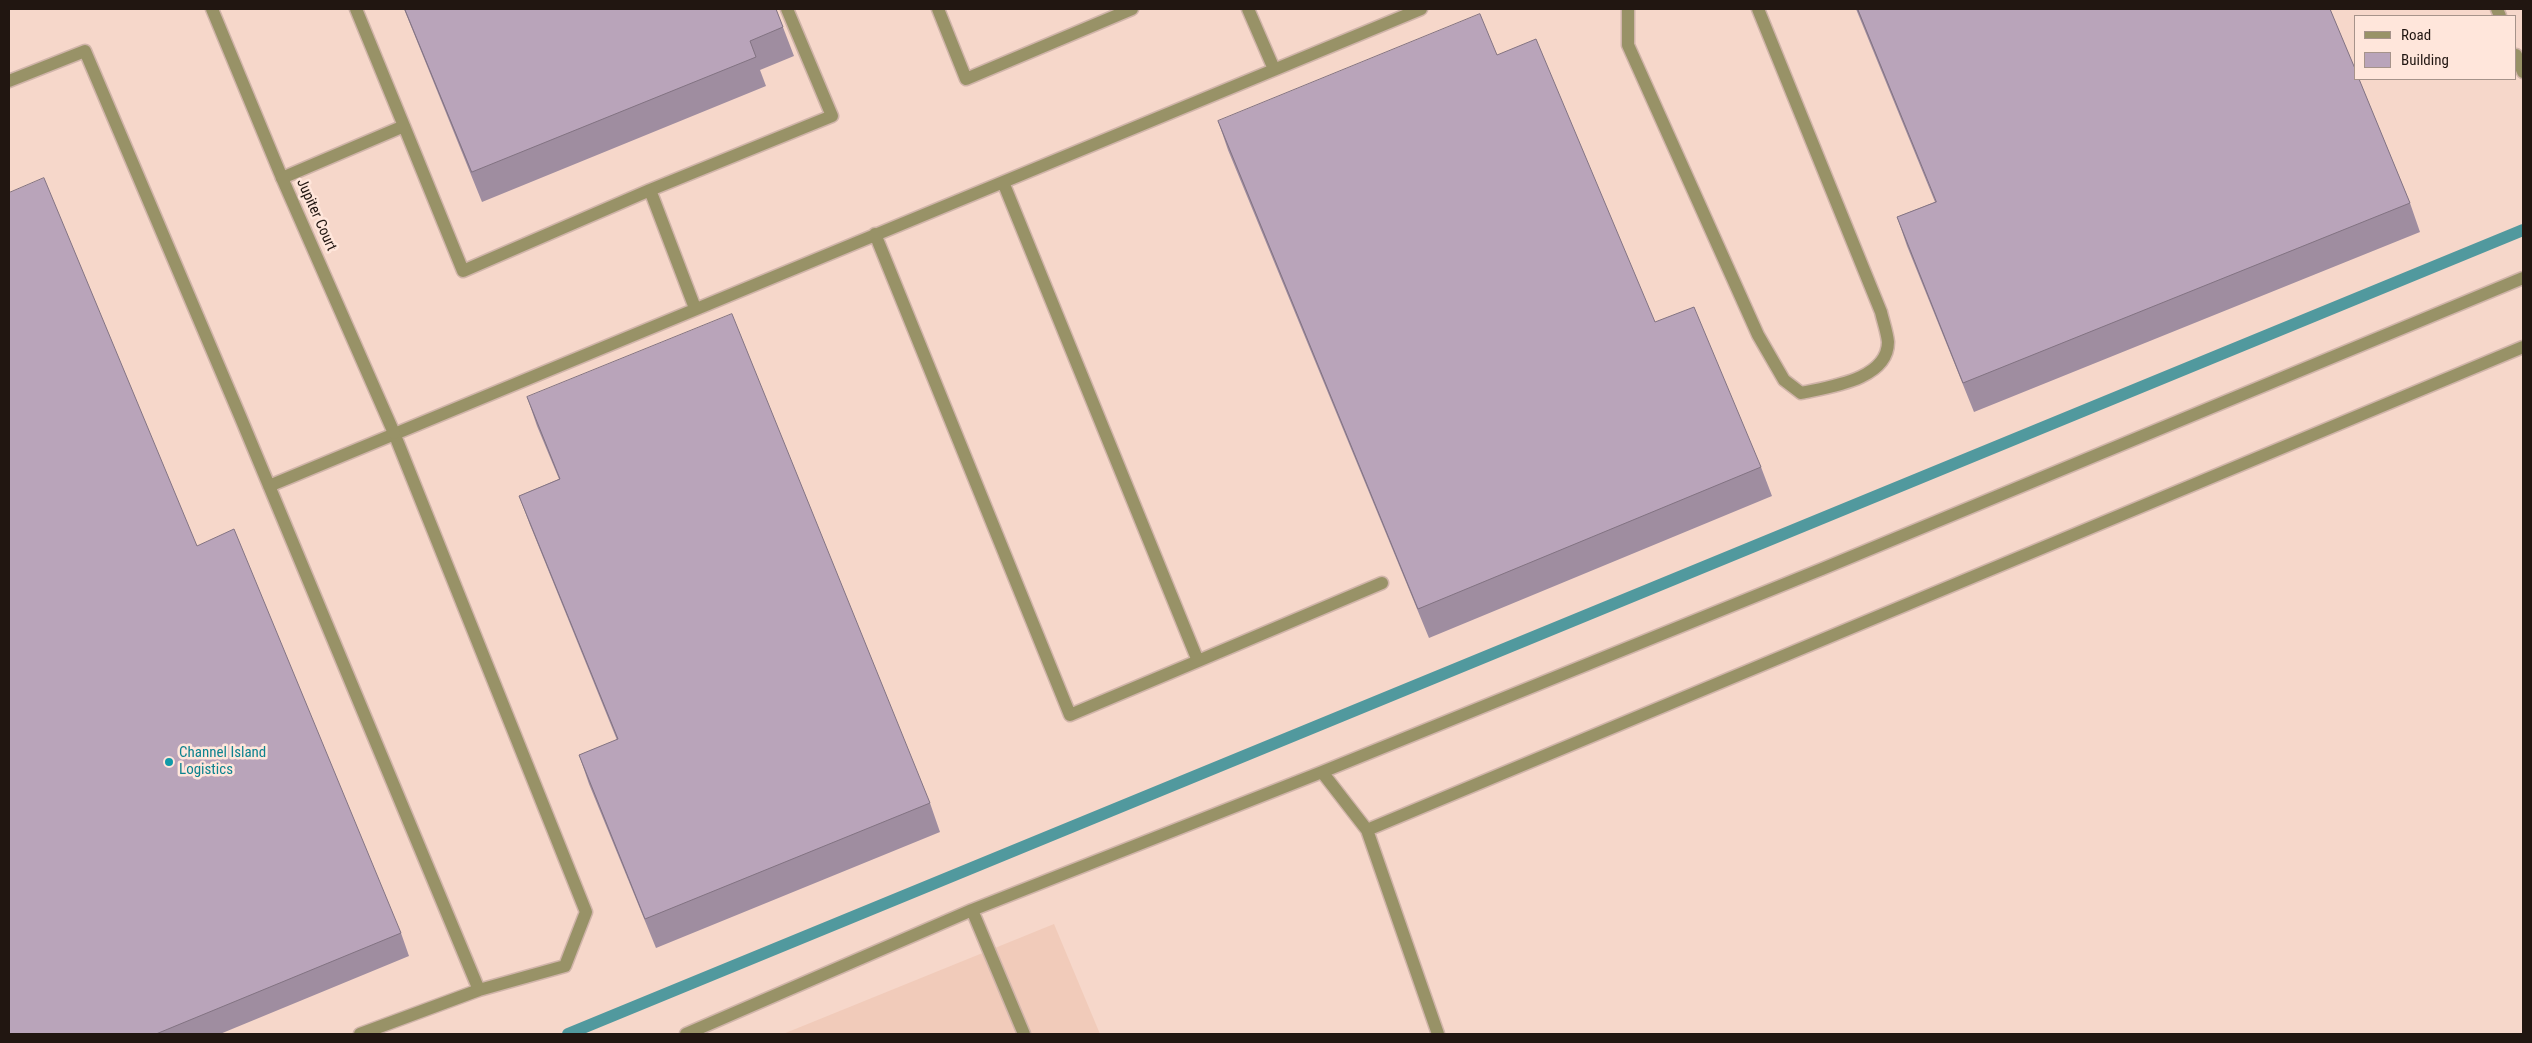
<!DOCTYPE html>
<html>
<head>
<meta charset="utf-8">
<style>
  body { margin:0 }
  #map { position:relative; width:2532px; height:1043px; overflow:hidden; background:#f6d7ca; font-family:"Roboto Condensed",sans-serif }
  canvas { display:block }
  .frame { position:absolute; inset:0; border:10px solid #211611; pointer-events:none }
  .legend { position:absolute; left:2354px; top:15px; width:162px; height:65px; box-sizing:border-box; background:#ffe6db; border:1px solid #a6938a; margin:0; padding:6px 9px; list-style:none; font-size:15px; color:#211611 }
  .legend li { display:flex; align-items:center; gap:10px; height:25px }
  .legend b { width:25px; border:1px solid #a6938a }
</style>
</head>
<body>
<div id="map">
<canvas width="2532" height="1043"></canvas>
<div class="frame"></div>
<ul class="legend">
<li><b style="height:6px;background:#989267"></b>Road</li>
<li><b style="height:14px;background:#b9a4ba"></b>Building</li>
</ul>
</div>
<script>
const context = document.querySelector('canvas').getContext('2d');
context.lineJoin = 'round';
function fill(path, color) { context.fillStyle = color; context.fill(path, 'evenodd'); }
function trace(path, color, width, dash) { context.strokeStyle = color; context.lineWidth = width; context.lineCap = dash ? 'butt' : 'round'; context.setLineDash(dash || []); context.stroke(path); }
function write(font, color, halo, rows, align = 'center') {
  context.font = font + ' "Roboto Condensed",sans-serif'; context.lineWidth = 5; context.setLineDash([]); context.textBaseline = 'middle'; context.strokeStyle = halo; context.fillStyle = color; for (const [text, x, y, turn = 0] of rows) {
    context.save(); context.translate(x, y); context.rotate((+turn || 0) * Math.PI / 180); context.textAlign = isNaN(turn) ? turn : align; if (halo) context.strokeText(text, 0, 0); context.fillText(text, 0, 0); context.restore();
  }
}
fill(new Path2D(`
  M 1054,924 L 1100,1034 L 783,1034 Z`), '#f1cbba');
trace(new Path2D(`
  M 568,1034 L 2523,230`), '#51999e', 12);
const lane = new Path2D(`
  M 356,9 L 404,126
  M 938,9 L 966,79 L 1132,9
  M 1248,9 L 1274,69
  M 1628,9 L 1628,45 L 1758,335 L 1784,380 L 1801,393 C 1828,387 1888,380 1888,342 C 1887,332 1883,321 1881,312 L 1758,9
  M 2497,9 L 2500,16
  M 2516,55 L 2523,72
  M 9,81 L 85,51 L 240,416 L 479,990
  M 282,178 L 404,126 L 463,271 L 650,190 L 695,308
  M 1003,182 L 1198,661 L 1382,583
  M 650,190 L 832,116 L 787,9
  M 875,234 L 1070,715 L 1198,661
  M 269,486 L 1421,9
  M 1322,772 L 1822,569 L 2523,278
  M 1367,830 L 1438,1034
  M 972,910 L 1024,1034
  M 360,1034 L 479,990 L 565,966 L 586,912 L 394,433
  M 686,1034 L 972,910 L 1322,772 L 1367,830 L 2523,347`);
const street = new Path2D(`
  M 212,9 L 282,178 L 394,433`);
trace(lane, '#d0b4a9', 15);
trace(street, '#d0b4a9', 15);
trace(lane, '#989267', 12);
trace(street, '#989267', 12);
fill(new Path2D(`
  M 404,9 L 776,9 L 794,56 L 760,70 L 766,86 L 482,202 Z
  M 1856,9 L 2330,9 L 2410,203 L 2420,232 L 1974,412 L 1907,246 L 1897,217 L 1935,202 Z
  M 1218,121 L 1655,322 L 1761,467 L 1772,496 L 1429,638 L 1228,150 Z
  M 527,397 L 930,803 L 940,832 L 656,948 L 589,784 L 579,755 L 617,740 L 530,525 L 519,496 L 559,479 L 537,426 Z
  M 197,546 L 401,933 L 409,956 L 220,1034 L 9,1034 Z`), '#9f8da0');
const building = new Path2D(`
  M 405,9 L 776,9 L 783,27 L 750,41 L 756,57 L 472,172 Z
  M 1858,9 L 2330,9 L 2356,71 L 2356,79 L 2359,79 L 2410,203 L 1963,383 L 1897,217 L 1936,202 Z
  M 1480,14 L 1497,55 L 1536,39 L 1655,322 L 1694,307 L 1761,467 L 1418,609 L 1218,121 Z
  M 44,178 L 197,546 L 234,529 L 401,933 L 156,1034 L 9,1034 L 9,193 Z
  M 732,314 L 930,803 L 645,919 L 579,755 L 618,739 L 519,496 L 560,479 L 527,397 Z`);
fill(building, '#b9a4ba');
trace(building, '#827382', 1);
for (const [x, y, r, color] of [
  [169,762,5,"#0f9aa8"]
]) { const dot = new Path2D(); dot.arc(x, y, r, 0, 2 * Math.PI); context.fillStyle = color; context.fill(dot); trace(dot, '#ffe6db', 2); }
write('15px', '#211611', '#ffe6db', [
  ["Jupiter Court",316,215,66]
]);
write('15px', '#0d838f', '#ffe6db', [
  ["Channel Island",179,753],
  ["Logistics",179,770]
], 'left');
</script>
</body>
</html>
